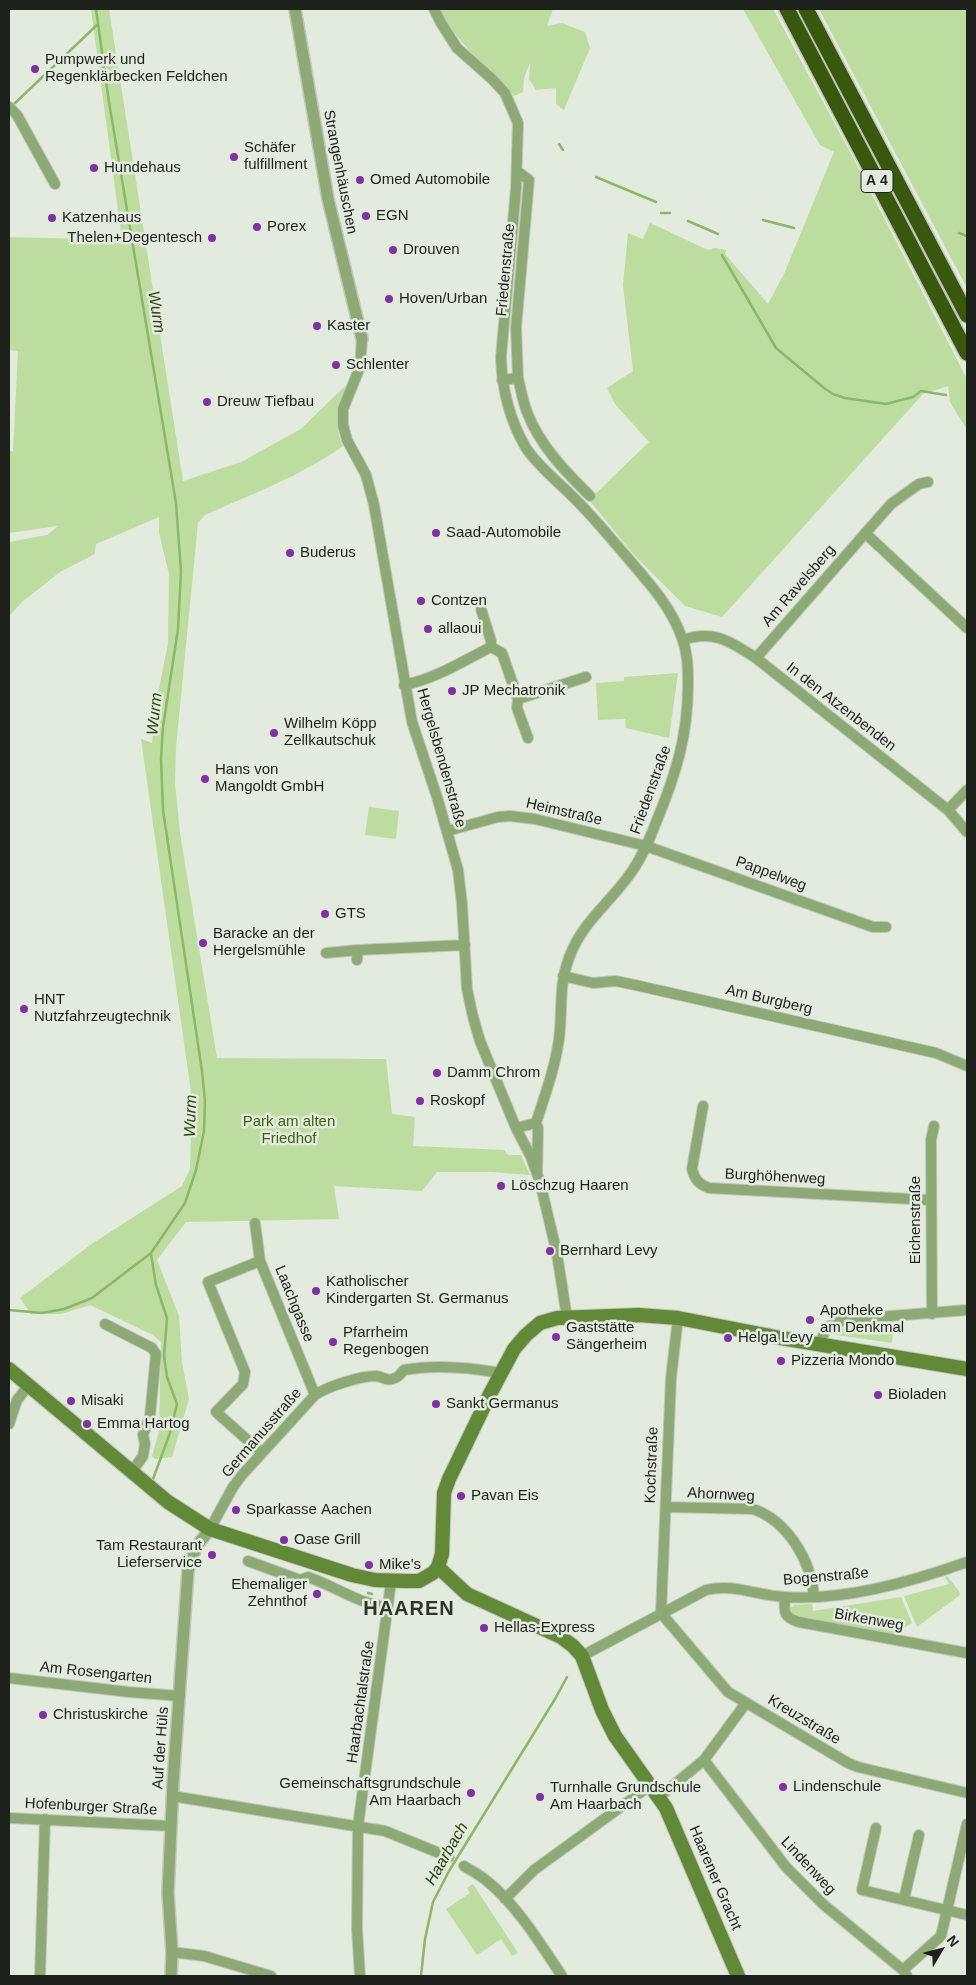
<!DOCTYPE html>
<html>
<head>
<meta charset="utf-8">
<style>
  body { margin:0 }
  #map { position:relative; width:976px; height:1985px; overflow:hidden; background:#e3eade; font-family:Helvetica,sans-serif }
  canvas { display:block }
  .frame { position:absolute; inset:0; border:10px solid #1e201c; pointer-events:none }
  .north { position:absolute; left:916px; top:1925px; width:50px; height:50px; -webkit-text-stroke:4px #e3eade; paint-order:stroke; rotate:53deg; font-size:14px; font-weight:700; line-height:20px; text-align:center; color:#1e201c }
  .north::after { content:''; display:block; margin:auto; width:18px; height:22px; background:#1e201c; clip-path:polygon(50% 0,100% 100%,50% 72%,0 100%) }
</style>
</head>
<body>
<div id="map">
<canvas width="976" height="1985"></canvas>
<div class="frame"></div>
<div class="north">N</div>
</div>
<script>
const context = document.querySelector('canvas').getContext('2d');
context.lineJoin = 'round';
function fill(path, color) { context.fillStyle = color; context.fill(path, 'evenodd'); }
function trace(path, color, width, dash) { context.strokeStyle = color; context.lineWidth = width; context.lineCap = dash ? 'butt' : 'round'; context.setLineDash(dash || []); context.stroke(path); }
function write(font, color, halo, rows, align = 'center') {
  context.font = font + ' Helvetica,sans-serif'; context.lineWidth = 5; context.setLineDash([]); context.textBaseline = 'middle'; context.strokeStyle = halo; context.fillStyle = color; for (const [text, x, y, turn = 0] of rows) {
    context.save(); context.translate(x, y); context.rotate((+turn || 0) * Math.PI / 180); context.textAlign = isNaN(turn) ? turn : align; if (halo) context.strokeText(text, 0, 0); context.fillText(text, 0, 0); context.restore();
  }
}
fill(new Path2D(`
  M 91,9 L 109,9 L 183,481 L 241,462 L 301,429 L 346,385 C 340,405 333,426 343,446 C 299,477 254,493 205,515 L 198,523 L 176,747 L 175,783 L 180,833 L 217,1058 L 386,1059 L 392,1114 L 415,1117 L 413,1146 L 504,1150 L 508,1155 L 521,1155 L 530,1175 L 492,1172 L 437,1172 L 422,1191 L 334,1186 L 339,1219 L 186,1222 L 157,1260 L 179,1316 L 182,1363 L 189,1399 L 172,1457 L 155,1459 L 152,1456 L 159,1431 L 161,1342 L 153,1335 L 90,1305 L 61,1314 L 31,1314 L 20,1298 L 93,1243 L 182,1186 L 190,1169 L 192,1099 L 141,739 L 152,743 L 157,699 L 168,643 L 169,574 L 159,533 L 159,517 L 96,544 L 95,554 L 60,572 L 22,602 L 9,616 L 9,542 L 47,535 L 58,526 L 9,533 L 9,451 L 13,451 L 18,351 L 9,350 L 9,237 L 122,240 Z
  M 440,9 L 553,9 L 547,26 L 562,23 L 585,32 L 590,48 L 564,110 L 556,104 L 556,88 L 536,90 L 529,79 L 530,63 L 524,78 L 523,92 L 514,96 C 489,67 456,44 440,9 Z
  M 743,9 L 773,9 L 850,152 L 967,379 L 967,430 L 950,402 L 948,386 L 923,394 L 722,617 L 685,606 L 634,555 L 590,501 L 590,499 L 649,442 L 615,404 L 607,388 L 633,371 L 623,285 L 628,233 L 643,239 L 650,223 L 708,250 L 715,248 L 726,250 L 725,254 L 768,304 L 784,274 L 834,152 L 820,145 Z
  M 819,9 L 967,9 L 967,288 Z
  M 678,673 L 669,738 L 626,728 L 625,719 L 598,720 L 596,683 L 624,681 L 624,677 Z
  M 369,807 L 399,811 L 396,839 L 365,835 Z
  M 894,1324 L 892,1343 L 836,1335 L 837,1331 L 844,1328 Z
  M 947,1576 L 959,1591 L 960,1595 L 917,1627 L 904,1596 L 949,1584 L 945,1577 Z
  M 901,1597 L 912,1623 L 894,1634 L 797,1617 L 793,1616 L 790,1608 L 794,1605 L 812,1604 L 813,1611 Z
  M 473,1884 L 518,1953 L 512,1956 L 501,1939 L 477,1955 L 446,1909 L 470,1893 L 467,1888 Z`), '#bcdd9f');
trace(new Path2D(`
  M 12,106 L 98,24
  M 559,144 L 563,150
  M 596,177 L 656,202
  M 661,213 L 670,213
  M 763,220 L 794,228
  M 688,221 L 718,234
  M 959,233 L 967,236
  M 722,255 L 776,348 L 824,388 L 833,394 L 845,398 L 886,404 L 913,397 L 921,391 L 946,395
  M 151,1254 L 156,1285 L 167,1318 L 164,1356 L 167,1377 L 177,1404 L 170,1433 L 153,1479
  M 9,1310 L 42,1313 L 64,1309 L 92,1298 L 151,1253 L 185,1203 L 196,1170 L 204,1131 L 205,1101 L 202,1071 L 163,810 L 161,759 L 163,727 L 178,629 L 181,571 L 176,503 L 109,102 L 96,9
  M 368,1593 L 372,1594
  M 421,1976 L 425,1939 L 433,1902 L 449,1871 L 555,1699 L 567,1677`), '#8db667', 2.5);
const minor = new Path2D(`
  M 434,9 L 441,23 L 457,48 L 492,79 L 505,93 L 518,123 L 516,188 L 501,357 C 502,390 509,419 526,448 C 538,466 556,480 571,495 C 591,514 608,535 626,556 C 648,582 671,606 682,638 C 688,654 688,669 688,685 C 688,735 676,774 657,820 C 650,838 642,858 630,874 C 609,904 582,922 569,958 C 558,987 563,1010 559,1039 C 555,1068 545,1095 536,1123 L 538,1128 L 537,1174
  M 9,107 L 17,115 L 55,184
  M 362,339 L 360,367 L 343,409 L 343,425 L 347,440 L 366,475 L 374,505 L 412,722 L 437,797 L 458,870 L 462,904 L 467,989 L 473,1017 L 480,1041 L 516,1128 L 531,1157 L 540,1182 L 557,1254 L 567,1318
  M 518,378 C 521,390 523,402 527,412 C 540,446 565,471 590,496
  M 502,380 L 518,378 L 516,328 L 529,180 L 517,171
  M 865,533 L 967,628
  M 481,609 L 491,641 L 491,647
  M 683,640 C 714,629 731,642 756,658 L 948,810 L 967,832
  M 756,658 L 891,504 L 919,484 L 928,482
  M 404,685 C 435,679 463,661 491,647 L 502,653 L 518,699 L 586,677
  M 518,699 L 517,708 L 528,738
  M 948,810 L 967,790
  M 447,831 L 498,817 L 510,816 L 535,819 L 646,846 L 873,927 L 886,927
  M 358,950 L 465,945
  M 326,953 L 358,950 L 357,960
  M 563,976 L 593,983 L 616,981 L 635,985 L 936,1053 L 967,1066
  M 703,1106 L 692,1169 C 695,1180 699,1184 709,1188 L 930,1200
  M 516,1128 L 536,1123
  M 255,1223 L 260,1261 L 315,1395
  M 260,1261 L 208,1282 L 245,1372 L 243,1384 L 216,1412 L 262,1453
  M 932,1314 L 931,1140 L 934,1126
  M 105,1324 L 152,1348 L 156,1354 L 150,1416 L 143,1435 L 145,1444 L 143,1456 L 131,1473
  M 821,1344 C 824,1323 834,1323 852,1319 L 967,1310
  M 9,1424 L 17,1400 L 29,1385
  M 666,1507 L 753,1509 C 788,1521 811,1561 814,1596
  M 210,1529 L 233,1487 L 242,1475 L 315,1395 C 328,1386 361,1376 376,1376 C 384,1377 387,1382 395,1378 C 399,1377 401,1373 404,1370 C 436,1364 468,1367 501,1373
  M 248,1561 L 300,1580 L 308,1577 C 335,1586 358,1604 388,1607
  M 785,1597 C 784,1612 783,1617 799,1622 L 967,1653
  M 661,1613 L 728,1692 L 848,1763 L 858,1767 L 967,1793
  M 661,1613 L 671,1378 L 678,1318
  M 582,1656 L 706,1590 C 733,1583 758,1596 785,1597 C 842,1601 914,1581 967,1562
  M 9,1678 L 129,1692 L 180,1696
  M 704,1760 L 786,1867 L 824,1905 L 903,1970 L 907,1976
  M 172,1796 L 385,1831 L 449,1857
  M 659,1797 L 704,1760 L 746,1703
  M 9,1818 L 171,1826
  M 876,1828 L 862,1890 L 967,1915
  M 464,1866 C 472,1871 480,1875 487,1881 C 517,1905 541,1945 562,1976
  M 505,1899 L 534,1870 L 651,1785
  M 904,1899 L 919,1835
  M 172,1952 L 204,1956 L 271,1976
  M 903,1970 L 941,1936 L 967,1824
  M 40,1976 L 45,1819
  M 360,1976 L 357,1929 L 358,1826 L 391,1582`);
const tertiary = new Path2D(`
  M 295,9 L 328,199 L 362,339
  M 171,1976 L 172,1952 L 168,1893 L 173,1783 L 188,1571 L 196,1547 L 210,1529`);
const secondary = new Path2D(`
  M 9,1369 L 168,1502 L 210,1529 L 352,1575 L 375,1580 L 406,1581 L 419,1581 L 433,1573 L 438,1567 L 442,1554 L 444,1493 L 449,1479 L 490,1394 L 514,1349 L 526,1335 L 540,1323 L 557,1318 L 639,1315 L 678,1318 L 781,1338 L 967,1369
  M 438,1567 L 467,1594 L 561,1637 L 573,1646 L 582,1656 L 602,1710 L 615,1736 L 666,1808 L 738,1976`);
const motorway = new Path2D(`
  M 787,9 L 967,353
  M 806,9 L 967,315`);
trace(minor, '#c0c6bb', 12);
trace(tertiary, '#c0c6bb', 14);
trace(secondary, '#c0c6bb', 16);
trace(motorway, '#c0c6bb', 18);
trace(minor, '#8da975', 10);
trace(tertiary, '#8da975', 11);
trace(secondary, '#618937', 14);
trace(motorway, '#38580e', 15);
for (const [x, y, r, color] of [
  [35,69,5,"#7f31a2"],
  [234,157,5,"#7f31a2"],
  [94,168,5,"#7f31a2"],
  [360,180,5,"#7f31a2"],
  [366,216,5,"#7f31a2"],
  [52,218,5,"#7f31a2"],
  [257,227,5,"#7f31a2"],
  [212,238,5,"#7f31a2"],
  [393,250,5,"#7f31a2"],
  [389,299,5,"#7f31a2"],
  [317,326,5,"#7f31a2"],
  [336,365,5,"#7f31a2"],
  [207,402,5,"#7f31a2"],
  [436,533,5,"#7f31a2"],
  [290,553,5,"#7f31a2"],
  [421,601,5,"#7f31a2"],
  [428,629,5,"#7f31a2"],
  [452,691,5,"#7f31a2"],
  [274,733,5,"#7f31a2"],
  [205,779,5,"#7f31a2"],
  [325,914,5,"#7f31a2"],
  [203,943,5,"#7f31a2"],
  [24,1009,5,"#7f31a2"],
  [437,1073,5,"#7f31a2"],
  [420,1101,5,"#7f31a2"],
  [501,1186,5,"#7f31a2"],
  [550,1251,5,"#7f31a2"],
  [316,1291,5,"#7f31a2"],
  [810,1320,5,"#7f31a2"],
  [556,1337,5,"#7f31a2"],
  [728,1338,5,"#7f31a2"],
  [333,1342,5,"#7f31a2"],
  [781,1361,5,"#7f31a2"],
  [878,1395,5,"#7f31a2"],
  [71,1401,5,"#7f31a2"],
  [436,1404,5,"#7f31a2"],
  [87,1424,5,"#7f31a2"],
  [461,1496,5,"#7f31a2"],
  [236,1510,5,"#7f31a2"],
  [284,1540,5,"#7f31a2"],
  [212,1555,5,"#7f31a2"],
  [369,1565,5,"#7f31a2"],
  [317,1594,5,"#7f31a2"],
  [484,1628,5,"#7f31a2"],
  [43,1715,5,"#7f31a2"],
  [783,1787,5,"#7f31a2"],
  [471,1793,5,"#7f31a2"],
  [540,1797,5,"#7f31a2"]
]) { const dot = new Path2D(); dot.arc(x, y, r, 0, 2 * Math.PI); context.fillStyle = color; context.fill(dot); trace(dot, '#e3eade', 2); }
for (const [x, y, w] of [
  [877,181,32]
]) { const box = new Path2D(); box.roundRect(x - w / 2, y - 11.5, w, 23, 4); context.fillStyle = '#e3eade'; context.fill(box); trace(box, '#1e201c', 1); }
write('bold 14px', '#1e201c', null, [
  ["A 4",877,181]
]);
write('15px', '#1e201c', '#e3eade', [
  ["Pumpwerk und",45,60],
  ["Regenklärbecken Feldchen",45,77],
  ["Schäfer",244,148],
  ["fulfillment",244,165],
  ["Hundehaus",104,168],
  ["Omed Automobile",370,180],
  ["EGN",376,216],
  ["Katzenhaus",62,218],
  ["Porex",267,227],
  ["Thelen+Degentesch",202,238,"right"],
  ["Drouven",403,250],
  ["Hoven/Urban",399,299],
  ["Kaster",327,326],
  ["Schlenter",346,365],
  ["Dreuw Tiefbau",217,402],
  ["Saad-Automobile",446,533],
  ["Buderus",300,553],
  ["Contzen",431,601],
  ["allaoui",438,629],
  ["JP Mechatronik",462,691],
  ["Wilhelm Köpp",284,724],
  ["Zellkautschuk",284,741],
  ["Hans von",215,770],
  ["Mangoldt GmbH",215,787],
  ["GTS",335,914],
  ["Baracke an der",213,934],
  ["Hergelsmühle",213,951],
  ["HNT",34,1000],
  ["Nutzfahrzeugtechnik",34,1017],
  ["Damm Chrom",447,1073],
  ["Roskopf",430,1101],
  ["Löschzug Haaren",511,1186],
  ["Bernhard Levy",560,1251],
  ["Katholischer",326,1282],
  ["Kindergarten St. Germanus",326,1299],
  ["Apotheke",820,1311],
  ["am Denkmal",820,1328],
  ["Gaststätte",566,1328],
  ["Sängerheim",566,1345],
  ["Pfarrheim",343,1333],
  ["Regenbogen",343,1350],
  ["Helga Levy",738,1338],
  ["Pizzeria Mondo",791,1361],
  ["Bioladen",888,1395],
  ["Misaki",81,1401],
  ["Sankt Germanus",446,1404],
  ["Emma Hartog",97,1424],
  ["Pavan Eis",471,1496],
  ["Sparkasse Aachen",246,1510],
  ["Oase Grill",294,1540],
  ["Tam Restaurant",202,1546,"right"],
  ["Lieferservice",202,1563,"right"],
  ["Mike's",379,1565],
  ["Ehemaliger",307,1585,"right"],
  ["Zehnthof",307,1602,"right"],
  ["Hellas-Express",494,1628],
  ["Christuskirche",53,1715],
  ["Gemeinschaftsgrundschule",461,1784,"right"],
  ["Am Haarbach",461,1801,"right"],
  ["Lindenschule",793,1787],
  ["Turnhalle Grundschule",550,1788],
  ["Am Haarbach",550,1805]
], 'left');
write('15px', '#1e201c', '#e3eade', [
  ["Strangenhäuschen",340,172,79],
  ["Friedenstraße",506,270,-85],
  ["Am Ravelsberg",799,586,-49],
  ["In den Atzenbenden",841,707,38],
  ["Hergelsbendenstraße",441,758,74],
  ["Friedenstraße",651,790,-70],
  ["Heimstraße",564,812,13],
  ["Pappelweg",771,874,20],
  ["Am Burgberg",769,1000,13],
  ["Burghöhenweg",775,1177,3],
  ["Eichenstraße",916,1220,-90],
  ["Laachgasse",294,1304,68],
  ["Germanusstraße",262,1433,-49],
  ["Kochstraße",652,1465,-88],
  ["Ahornweg",721,1495,3],
  ["Bogenstraße",826,1577,-5],
  ["Birkenweg",869,1620,10],
  ["Am Rosengarten",96,1673,6],
  ["Haarbachtalstraße",361,1702,-82],
  ["Kreuzstraße",804,1720,31],
  ["Auf der Hüls",161,1748,-86],
  ["Hofenburger Straße",91,1807,3],
  ["Lindenweg",808,1866,47],
  ["Haarener Gracht",715,1878,67]
]);
write('15px', '#40640f', '#e3eade', [
  ["Park am alten",289,1122],
  ["Friedhof",289,1139]
]);
write('italic 16px', '#2c460d', '#e3eade', [
  ["Wurm",156,312,81],
  ["Wurm",155,714,-84],
  ["Wurm",191,1116,-88],
  ["Haarbach",447,1854,-60]
]);
context.letterSpacing = '1px';
write('bold 20px', '#30352c', '#e3eade', [
  ["HAAREN",409,1609]
]);
context.letterSpacing = '0px';
</script>
</body>
</html>
